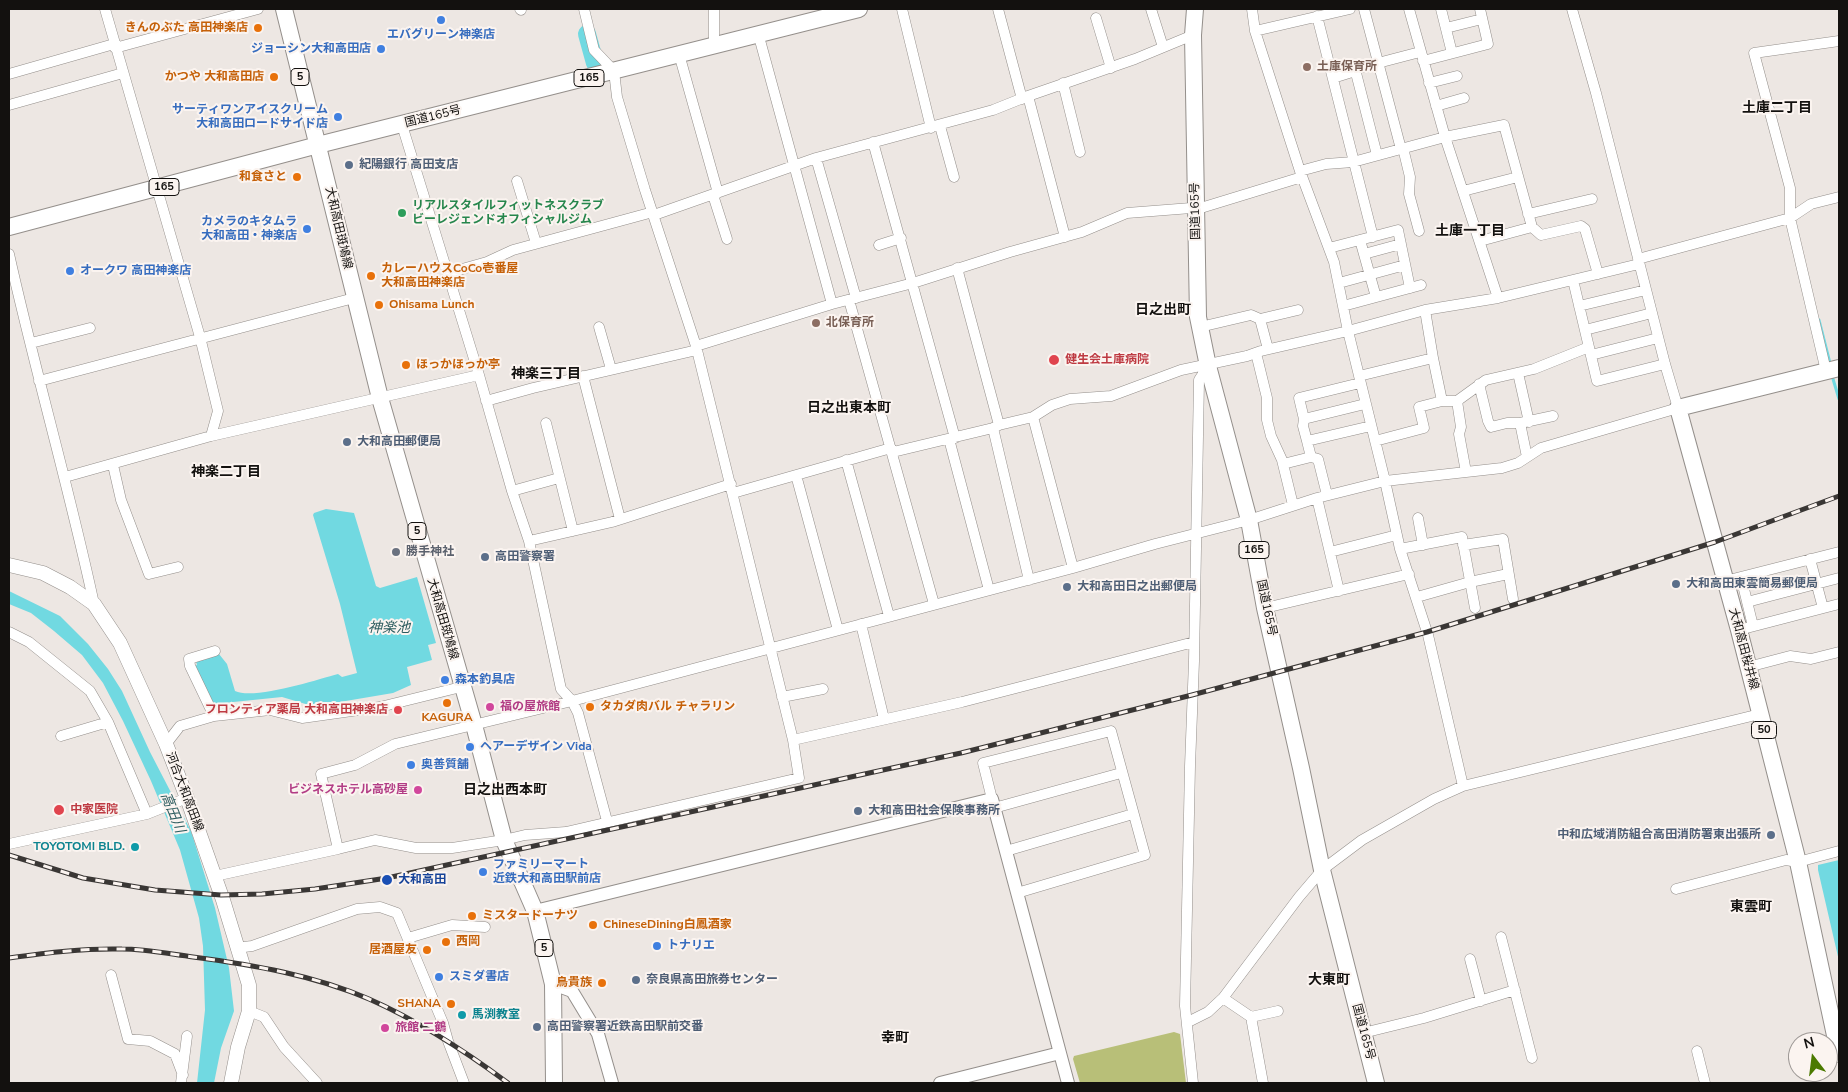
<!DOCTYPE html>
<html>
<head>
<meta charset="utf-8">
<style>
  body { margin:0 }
  #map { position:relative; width:1848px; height:1092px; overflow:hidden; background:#ede7e3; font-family:"Nunito Sans",sans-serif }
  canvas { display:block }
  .frame { position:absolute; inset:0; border:10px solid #13110f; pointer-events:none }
  .north { position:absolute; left:1788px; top:1032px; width:50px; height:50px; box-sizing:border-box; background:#fbf4f0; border:1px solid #9e9996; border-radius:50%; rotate:345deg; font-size:14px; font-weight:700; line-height:20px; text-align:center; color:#13110f }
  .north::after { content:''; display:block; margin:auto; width:18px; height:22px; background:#4b7a00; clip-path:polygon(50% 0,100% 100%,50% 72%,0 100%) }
</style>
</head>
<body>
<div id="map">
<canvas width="1848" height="1092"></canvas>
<div class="frame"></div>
<div class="north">N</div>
</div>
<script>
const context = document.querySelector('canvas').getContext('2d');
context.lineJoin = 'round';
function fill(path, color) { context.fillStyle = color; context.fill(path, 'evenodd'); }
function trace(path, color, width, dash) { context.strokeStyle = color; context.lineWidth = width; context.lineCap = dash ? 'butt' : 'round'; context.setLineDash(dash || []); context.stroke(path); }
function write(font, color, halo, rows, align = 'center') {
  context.font = font + ' "Nunito Sans","Noto Sans JP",sans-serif'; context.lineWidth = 4; context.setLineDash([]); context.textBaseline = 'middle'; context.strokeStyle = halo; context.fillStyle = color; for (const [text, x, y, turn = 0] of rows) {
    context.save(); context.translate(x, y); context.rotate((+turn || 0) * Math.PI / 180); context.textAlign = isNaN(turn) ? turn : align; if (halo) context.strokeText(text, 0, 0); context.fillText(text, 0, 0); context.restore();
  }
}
fill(new Path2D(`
  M 1174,1032 L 1180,1034 L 1186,1083 L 1080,1083 L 1073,1059 L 1074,1056 Z`), '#b8bf78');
fill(new Path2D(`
  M 326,509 L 354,513 L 376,586 L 380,588 L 417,577 L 436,643 L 428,645 L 432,660 L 407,667 L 411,685 L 393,693 L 322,705 L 309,705 L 282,697 L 214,704 L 210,702 L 194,666 L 197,665 L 196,661 L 219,654 L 227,664 L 235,691 C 254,700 316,680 338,674 L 342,677 L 357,673 L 340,604 L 313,515 L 314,513 Z
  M 9,591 L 60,616 L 88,644 L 108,669 L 122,691 L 150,752 L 191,831 L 215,908 L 229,968 L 234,1011 L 221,1048 L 214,1083 L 197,1083 L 205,1010 L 203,946 L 199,918 L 180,850 L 151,781 L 123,721 L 103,683 L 82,655 L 54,631 L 31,613 L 9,604 Z
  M 1839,860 L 1839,961 L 1818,870 L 1818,865 Z`), '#71d9e1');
trace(new Path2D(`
  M 1819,320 L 1830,363
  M 1833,379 L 1839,399`), '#71d9e1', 3);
trace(new Path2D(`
  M 587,34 L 595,63`), '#71d9e1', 18);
const minor = new Path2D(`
  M 105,9 L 200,337 L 218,411 L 211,436
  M 520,9 L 521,10
  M 584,9 L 594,50 L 614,71 L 617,97 L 645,190 L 696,346 L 793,740 L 799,778 L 566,832 L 525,835 L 504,840 L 452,848 L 416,848 L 375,840 L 338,849 L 321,774 L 355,765 L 395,744 L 572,701 L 1073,568 L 1155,544 L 1249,520 L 1317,498 L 1385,481 L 1502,468 L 1518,463 L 1541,448 L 1678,408 L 1665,364 L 1596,93 L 1572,9
  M 714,9 L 714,45
  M 902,9 L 931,128
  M 998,9 L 1022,99
  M 1151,9 L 1163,47
  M 1252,9 L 1255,31 L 1300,171 L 1334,262 L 1348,331 L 1385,481 L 1400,549 L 1428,635 L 1463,786
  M 1364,9 L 1401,149
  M 1409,9 L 1445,137 L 1498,298
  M 1441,9 L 1452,53
  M 1317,16 L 1373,237
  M 1096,18 L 1111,68
  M 1446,28 L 1482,19
  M 1255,31 L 1350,9
  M 758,33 L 832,304
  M 115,48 L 258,9
  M 679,54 L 718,193
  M 1423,61 L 1488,44 L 1480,9
  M 1355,69 L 1377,155
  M 9,74 L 114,44
  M 1333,78 L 1352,72 L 1355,69 L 1420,52
  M 1063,83 L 1080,152
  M 1429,83 L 1457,76
  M 1028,96 L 1065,237
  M 9,105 L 123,73
  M 1436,106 L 1464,98
  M 402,125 L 479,375 L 512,491 L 529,541 L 561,689 L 572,701 L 578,713 L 607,821
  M 940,126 L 954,177
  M 873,142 L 955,438
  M 1403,148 L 1410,177 L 1409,194 L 1419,231
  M 816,158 L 856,298
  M 1300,171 L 1326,164 L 1353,162 L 1445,137 L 1504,125 L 1532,227 L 1541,235 L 1581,226 L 1585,229 L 1598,274
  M 517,181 L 536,243
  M 1463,191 L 1518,177
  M 713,195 L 727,239
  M 1528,214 L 1592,199
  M 654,215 L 816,158 L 993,110 L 1028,96 L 1135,59 L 1193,35
  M 1360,240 L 1376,297
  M 1480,241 L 1532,227
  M 879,245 L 901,238
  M 1329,248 L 1398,230 L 1410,288
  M 9,254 C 35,371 69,487 94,604
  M 1364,254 L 1401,244
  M 1638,259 L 1790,218 L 1811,204 L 1839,197
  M 957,268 L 999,425
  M 448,273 L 487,262 L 513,250 L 653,212
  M 1573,280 L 1597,381 L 1665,364
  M 1339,283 L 1405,265
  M 849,300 L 934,604
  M 1343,306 L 1421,285
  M 1579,306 L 1646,290
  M 1425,310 L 1433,358
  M 1260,319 L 1298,310
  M 599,327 L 611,369
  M 1200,327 L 1251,315 L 1260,319 L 1268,349
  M 1585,330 L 1652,313
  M 31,343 L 90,328
  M 696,346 L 832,304 L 913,283 L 1010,252 L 1082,232 L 1127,213 L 1204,207 L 1302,177
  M 1256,353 L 1267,398 L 1267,420 L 1271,436 L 1282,460 L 1293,505
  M 1591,355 L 1658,338
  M 1826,371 L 1790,218 L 1790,188 L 1754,53 L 1839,41
  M 1518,373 L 1529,422
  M 583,376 L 620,519
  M 1359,376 L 1433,358 L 1442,401
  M 39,381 L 354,298
  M 1360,383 L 1299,398 L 1304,419 L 1303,426 L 1307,441 L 1371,426
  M 1479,384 L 1488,421 L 1491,427 L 1507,423 L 1520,423
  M 486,401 L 533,388 L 697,350
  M 1457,401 L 1461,427 L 1459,434 L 1466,472
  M 1033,417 L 1073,568
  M 1304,419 L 1365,404
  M 546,423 L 573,531
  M 993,428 L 1029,580
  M 949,439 L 989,590
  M 1307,441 L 1311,457 L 1318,459 L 1327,495
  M 1375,441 L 1424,428 L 1419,407 L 1442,401 L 1457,401 L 1486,380 L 1534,369 L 1589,347
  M 893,452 L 993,428 L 999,425 L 1033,417 L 1052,405 L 1070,399 L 1111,396 L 1181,370 L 1247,356 L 1261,351 L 1348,331 L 1425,310 L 1498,298 L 1639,264
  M 1527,457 L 1520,423 L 1553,416
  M 846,460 L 889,616
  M 1283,464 L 1311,457
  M 113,465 L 121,500 L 149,574 L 178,567
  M 796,475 L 838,630
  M 65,477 L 211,436 L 479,375
  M 512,491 L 559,478
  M 733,493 L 891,448
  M 1317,498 L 1339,591
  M 1418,518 L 1423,545
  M 529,541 L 612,522 L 731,484
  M 1463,545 L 1503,539 L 1513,599
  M 1400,549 L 1462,537 L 1475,608
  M 1330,552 L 1397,535
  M 1810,559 L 1823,608
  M 1741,577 L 1753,626
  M 1725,581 L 1839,552
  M 1417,597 L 1470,582 L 1508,574
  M 1747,602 L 1839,578
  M 1265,608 L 1409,574
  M 861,624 L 884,719
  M 1739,630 L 1839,604
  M 9,632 L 29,642 L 90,691 L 108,722 L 147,814
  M 215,651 L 189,659 L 190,666 L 214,716 L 270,710 L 302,718 L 380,707 L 461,687
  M 1748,667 L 1790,656 L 1811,659 L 1839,652
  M 782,697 L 823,689
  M 61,736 L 108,722
  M 793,740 L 962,702 L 1194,642
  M 166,744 L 180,726 L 214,716
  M 992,799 L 983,763 L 1111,731 L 1145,855 L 1017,893
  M 994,808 L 1121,773
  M 9,844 L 147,814 L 187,798
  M 1006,851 L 1133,814
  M 215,876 L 338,849
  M 1676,889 L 1786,860 L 1798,862 L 1839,851
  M 1501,937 L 1532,1058
  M 408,938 L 452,925 L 485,927
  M 236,948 L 252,946 L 357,909 L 380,907 L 397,913 L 443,1023 L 448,1041 L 464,1083
  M 1470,959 L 1481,1001
  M 111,975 L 128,1039 L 150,1041 L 175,1054 L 183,1075
  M 1223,998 L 1251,1017 L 1263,1083
  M 249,1011 L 264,1017 L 284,1047 L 317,1083
  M 1251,1017 L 1278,1011
  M 1188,1022 L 1208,1012 L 1223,998 L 1299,897 L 1322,870 L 1362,840 L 1434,799 L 1463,786 L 1760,714
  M 1363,1033 L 1424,1018 L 1515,990
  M 1697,1051 L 1705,1083
  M 181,1083 L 187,1036
  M 1193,1083 L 1185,1006 L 1190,766 L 1194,661 L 1199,380 L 1208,366`);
const tertiary = new Path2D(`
  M 535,911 L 992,799 L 1068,1083
  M 553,984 L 572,991 L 598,1034 L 612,1083
  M 940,1083 L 1060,1053`);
const secondary = new Path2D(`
  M 9,565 L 43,573 L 70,587 L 94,604 L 120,643 L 166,744 L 187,798 L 223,900 L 249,985 L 249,1011 L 238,1047 L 231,1083`);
const primary = new Path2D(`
  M 284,9 L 380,398 L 474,725 L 504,840 L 535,911 L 553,984 L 554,1083
  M 1839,368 L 1678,408 L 1739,630 L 1798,862 L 1839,1054`);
const trunk = new Path2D(`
  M 1195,9 L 1193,35 L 1198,317 L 1208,366 L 1249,520 L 1265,608 L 1301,768 L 1322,870 L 1376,1083
  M 9,227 L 318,145 L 859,9`);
trace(minor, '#948f8b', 11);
trace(tertiary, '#948f8b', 14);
trace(secondary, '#948f8b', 15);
trace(primary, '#948f8b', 18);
trace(trunk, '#948f8b', 18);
trace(minor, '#fff', 10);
trace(tertiary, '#fff', 12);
trace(secondary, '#fff', 14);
trace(primary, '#fff', 16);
trace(trunk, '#fff', 16);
const rail = new Path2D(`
  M 9,855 L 83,878 L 155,890 L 221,895 L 262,894 L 315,889 L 387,878 L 961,753 L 1192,695 L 1427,632 L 1715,542 L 1839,496
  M 9,958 C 46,953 84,948 122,949 C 145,949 170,954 193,957 C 254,965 313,975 369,999 C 419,1021 465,1051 508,1083`);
trace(rail, '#3a3735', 5);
trace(rail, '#fbf4f0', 3, [9]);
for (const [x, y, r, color] of [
  [441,20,5,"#3f7fe0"],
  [258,28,5,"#e8710a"],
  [381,49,5,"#3f7fe0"],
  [1307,67,5,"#8d6e63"],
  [274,77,5,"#e8710a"],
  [338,117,5,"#3f7fe0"],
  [349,165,5,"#5c6f8a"],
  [297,177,5,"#e8710a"],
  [402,213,5,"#2e9e5b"],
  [307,229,5,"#3f7fe0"],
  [70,271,5,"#3f7fe0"],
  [371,276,5,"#e8710a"],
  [379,305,5,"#e8710a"],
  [816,323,5,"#8d6e63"],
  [1054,360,6,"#e0444e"],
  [406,365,5,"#e8710a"],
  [347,442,5,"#5c6f8a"],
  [396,552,5,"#6b7280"],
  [485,557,5,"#5c6f8a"],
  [1676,584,5,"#5c6f8a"],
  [1067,587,5,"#5c6f8a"],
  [445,680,5,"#3f7fe0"],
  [447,703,5,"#e8710a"],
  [490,707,5,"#d1479c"],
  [590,707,5,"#e8710a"],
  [398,710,5,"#e0444e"],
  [470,747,5,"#3f7fe0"],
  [411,765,5,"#3f7fe0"],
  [418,790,5,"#d1479c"],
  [59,810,6,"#e0444e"],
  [858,811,5,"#5c6f8a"],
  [1771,835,5,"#5c6f8a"],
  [135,847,5,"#0f9aa8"],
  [483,872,5,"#3f7fe0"],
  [387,880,6,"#1a4fb4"],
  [472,916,5,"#e8710a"],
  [593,925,5,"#e8710a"],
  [446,942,5,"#e8710a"],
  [657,946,5,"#3f7fe0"],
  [427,950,5,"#e8710a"],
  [439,977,5,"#3f7fe0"],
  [636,980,5,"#5c6f8a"],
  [602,983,5,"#e8710a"],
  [451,1004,5,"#e8710a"],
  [462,1015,5,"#0f9aa8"],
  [537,1027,5,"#5c6f8a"],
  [385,1028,5,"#d1479c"]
]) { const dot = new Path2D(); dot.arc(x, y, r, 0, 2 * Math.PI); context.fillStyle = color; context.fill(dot); trace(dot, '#fbf4f0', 2); }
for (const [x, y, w] of [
  [300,77,18],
  [589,78,30],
  [164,187,30],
  [417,531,18],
  [1254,550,30],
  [1764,730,25],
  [544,948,18]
]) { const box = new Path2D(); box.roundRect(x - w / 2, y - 8.5, w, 17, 4); context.fillStyle = '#fbf4f0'; context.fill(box); trace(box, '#13110f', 1); }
write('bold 11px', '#13110f', null, [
  ["5",300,77],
  ["165",589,78],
  ["165",164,187],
  ["5",417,531],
  ["165",1254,550],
  ["50",1764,730],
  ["5",544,948]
]);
write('bold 12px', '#c56008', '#fbf4f0', [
  ["きんのぶた 高田神楽店",248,28,"right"],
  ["かつや 大和高田店",264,77,"right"],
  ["和食さと",287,177,"right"],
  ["カレーハウスCoCo壱番屋",381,269],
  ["大和高田神楽店",381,283],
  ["Ohisama Lunch",389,305],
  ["ほっかほっか亭",416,365],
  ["タカダ肉バル チャラリン",600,707],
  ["KAGURA",447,718,"center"],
  ["ミスタードーナツ",482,916],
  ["ChineseDining白鳳酒家",603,925],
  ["西岡",456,942],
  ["居酒屋友",417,950,"right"],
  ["鳥貴族",592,983,"right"],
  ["SHANA",441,1004,"right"]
], 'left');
write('bold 12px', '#366cbe', '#fbf4f0', [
  ["エバグリーン神楽店",441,35,"center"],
  ["ジョーシン大和高田店",371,49,"right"],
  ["サーティワンアイスクリーム",328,110,"right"],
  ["大和高田ロードサイド店",328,124,"right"],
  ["カメラのキタムラ",297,222,"right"],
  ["大和高田・神楽店",297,236,"right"],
  ["オークワ 高田神楽店",80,271],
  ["森本釣具店",455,680],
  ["ヘアーデザイン Vida",480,747],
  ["奥善質舗",421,765],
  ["ファミリーマート",493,865],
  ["近鉄大和高田駅前店",493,879],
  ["トナリエ",667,946],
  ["スミダ書店",449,977]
], 'left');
write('bold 12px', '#785e54', '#fbf4f0', [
  ["土庫保育所",1317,67],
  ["北保育所",826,323]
], 'left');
write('12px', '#13110f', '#fbf4f0', [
  ["国道165号",433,117,-14],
  ["国道165号",1196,211,-91],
  ["大和高田斑鳩線",338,228,77],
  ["国道165号",1266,608,78],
  ["大和高田斑鳩線",442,619,74],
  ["大和高田桜井線",1743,649,75],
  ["河合大和高田線",184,792,69],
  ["国道165号",1363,1032,75]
]);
write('bold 12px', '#4e5e75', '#fbf4f0', [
  ["紀陽銀行 高田支店",359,165],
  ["大和高田郵便局",357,442],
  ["高田警察署",495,557],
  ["大和高田東雲簡易郵便局",1686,584],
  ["大和高田日之出郵便局",1077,587],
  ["大和高田社会保険事務所",868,811],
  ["中和広域消防組合高田消防署東出張所",1761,835,"right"],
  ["奈良県高田旅券センター",646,980],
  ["高田警察署近鉄高田駅前交番",547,1027]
], 'left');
write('bold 12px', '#27864d', '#fbf4f0', [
  ["リアルスタイルフィットネスクラブ",412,206],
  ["ビーレジェンドオフィシャルジム",412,220]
], 'left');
write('bold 12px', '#be3a42', '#fbf4f0', [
  ["健生会土庫病院",1065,360],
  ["フロンティア薬局 大和高田神楽店",388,710,"right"],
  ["中家医院",70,810]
], 'left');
write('bold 12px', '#5b616d', '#fbf4f0', [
  ["勝手神社",406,552]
], 'left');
write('bold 12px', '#b23c85', '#fbf4f0', [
  ["福の屋旅館",500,707],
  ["ビジネスホテル高砂屋",408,790,"right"],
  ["旅館 二鶴",395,1028]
], 'left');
write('bold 12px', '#0d838f', '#fbf4f0', [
  ["TOYOTOMI BLD.",125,847],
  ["馬渕教室",472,1015,"left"]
], 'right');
write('bold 12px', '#164399', '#fbf4f0', [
  ["大和高田",398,880]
], 'left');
write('bold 14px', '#13110f', '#fbf4f0', [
  ["土庫二丁目",1777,109],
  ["土庫一丁目",1470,232],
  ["日之出町",1163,311],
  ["神楽三丁目",546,375],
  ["日之出東本町",849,409],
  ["神楽二丁目",226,473],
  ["日之出西本町",505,791],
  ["東雲町",1751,908],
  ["大東町",1329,981],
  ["幸町",895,1039]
]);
write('italic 14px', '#2d5c5f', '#fbf4f0', [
  ["神楽池",389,629],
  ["高田川",172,813,68]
]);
</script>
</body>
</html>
